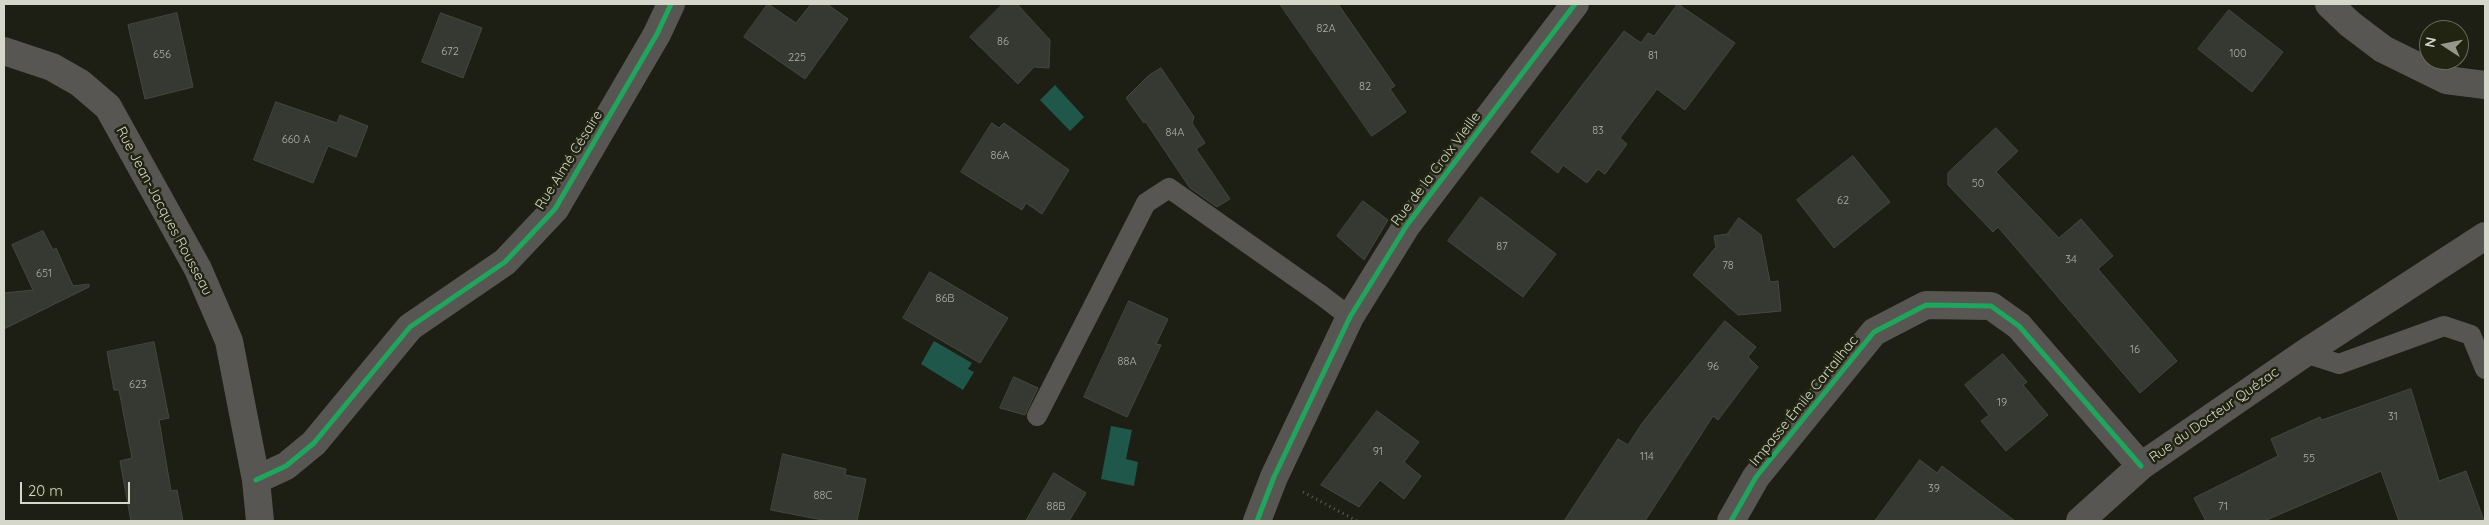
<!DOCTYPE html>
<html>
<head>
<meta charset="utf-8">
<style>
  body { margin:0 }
  #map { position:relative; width:2489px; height:525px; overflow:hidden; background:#1d1f14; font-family:Quicksand,sans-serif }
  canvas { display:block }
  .frame { position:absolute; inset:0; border:5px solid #d4d7ca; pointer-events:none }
  .north { position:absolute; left:2419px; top:20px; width:50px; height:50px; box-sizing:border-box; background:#202410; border:1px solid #686c5a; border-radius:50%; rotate:281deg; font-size:14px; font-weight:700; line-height:20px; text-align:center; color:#d4d7ca }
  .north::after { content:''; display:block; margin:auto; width:18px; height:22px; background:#94978a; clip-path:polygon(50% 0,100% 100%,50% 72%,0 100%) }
  .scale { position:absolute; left:20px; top:482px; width:110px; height:22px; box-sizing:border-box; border:2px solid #d4d7ca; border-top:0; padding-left:6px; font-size:15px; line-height:18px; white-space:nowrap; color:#d4d7ca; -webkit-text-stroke:4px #202410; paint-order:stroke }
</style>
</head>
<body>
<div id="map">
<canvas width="2489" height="525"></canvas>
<div class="frame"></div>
<div class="north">N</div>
<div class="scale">20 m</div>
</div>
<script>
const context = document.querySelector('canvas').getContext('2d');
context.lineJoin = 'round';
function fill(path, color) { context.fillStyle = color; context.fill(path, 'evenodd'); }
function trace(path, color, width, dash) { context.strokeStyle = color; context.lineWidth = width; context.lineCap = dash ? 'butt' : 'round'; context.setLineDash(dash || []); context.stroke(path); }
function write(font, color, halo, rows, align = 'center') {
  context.font = font + ' Quicksand,sans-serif'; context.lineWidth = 5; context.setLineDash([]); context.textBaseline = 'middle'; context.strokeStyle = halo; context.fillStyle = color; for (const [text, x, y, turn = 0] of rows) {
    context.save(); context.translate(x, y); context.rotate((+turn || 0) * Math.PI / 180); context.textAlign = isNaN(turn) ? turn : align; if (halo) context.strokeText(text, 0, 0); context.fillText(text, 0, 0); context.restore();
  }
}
fill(new Path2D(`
  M 1055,85 L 1084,117 L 1070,131 L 1040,100 Z
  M 934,341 L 972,363 L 968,369 L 974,372 L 963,390 L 921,364 Z
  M 1111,426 L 1132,430 L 1126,459 L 1138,462 L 1134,486 L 1101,479 Z`), '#20574b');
const building = new Path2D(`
  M 768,4 L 796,23 L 811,4 L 827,4 L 848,19 L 805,79 L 744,37 Z
  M 1003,4 L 1017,4 L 1050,40 L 1049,68 L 1034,67 L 1018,84 L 970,37 Z
  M 1280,4 L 1338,4 L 1395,86 L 1390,89 L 1406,112 L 1372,136 Z
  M 1678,4 L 1735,43 L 1685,110 L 1657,89 L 1620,138 L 1627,144 L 1605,174 L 1598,169 L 1587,183 L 1563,165 L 1558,173 L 1531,152 L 1624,31 L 1641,43 L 1648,33 L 1654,36 Z
  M 2229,10 L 2283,52 L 2252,92 L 2198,49 Z
  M 177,13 L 193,87 L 145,99 L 128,25 Z
  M 441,13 L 482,28 L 463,78 L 422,62 Z
  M 1161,68 L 1194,117 L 1192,123 L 1205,143 L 1196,149 L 1230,199 L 1217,207 L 1190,188 L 1145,121 L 1144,123 L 1126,98 L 1148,76 Z
  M 276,102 L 337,123 L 340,115 L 368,126 L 356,157 L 328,146 L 313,183 L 254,160 Z
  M 992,123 L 999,128 L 1004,123 L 1069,170 L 1042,214 L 1026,203 L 1022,210 L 961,172 Z
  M 1996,128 L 2018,151 L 1996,172 L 2059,238 L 2081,219 L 2113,256 L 2098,269 L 2177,361 L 2140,393 L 1998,227 L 1993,232 L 1948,185 L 1948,173 Z
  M 1853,156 L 1890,202 L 1834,248 L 1797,200 Z
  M 1481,197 L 1556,254 L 1523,297 L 1448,241 Z
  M 1363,201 L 1388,220 L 1364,260 L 1337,236 Z
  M 1739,218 L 1761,235 L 1770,282 L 1778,281 L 1781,311 L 1738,315 L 1693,275 L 1716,247 L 1714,236 L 1727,234 Z
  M 43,231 L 53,250 L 56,248 L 73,286 L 89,284 L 89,287 L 4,329 L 4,293 L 33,290 L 12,245 Z
  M 930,272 L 1008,318 L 980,363 L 903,318 Z
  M 1129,301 L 1168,319 L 1156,344 L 1161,345 L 1127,417 L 1084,397 Z
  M 1725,321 L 1756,347 L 1748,357 L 1758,367 L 1718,420 L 1713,416 L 1645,521 L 1564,521 L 1618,439 L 1628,445 L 1643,422 Z
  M 154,342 L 169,418 L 159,420 L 171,491 L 177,490 L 183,521 L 131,521 L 120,461 L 132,458 L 119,390 L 114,390 L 107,352 Z
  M 2003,354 L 2027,382 L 2023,385 L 2048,415 L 2006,451 L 1981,421 L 1989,415 L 1965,385 Z
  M 1014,377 L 1038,388 L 1025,415 L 1000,408 Z
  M 2411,389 L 2439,481 L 2466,471 L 2484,521 L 2399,521 L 2381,471 L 2264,521 L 2206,521 L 2194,498 L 2278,456 L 2271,439 L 2320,417 L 2321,420 Z
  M 1377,411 L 1419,442 L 1404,462 L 1421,476 L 1404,499 L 1380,480 L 1359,507 L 1321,485 Z
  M 783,454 L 846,469 L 845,475 L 866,479 L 857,521 L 828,521 L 771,510 Z
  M 1920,460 L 1937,473 L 1942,466 L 2015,521 L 1875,521 Z
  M 1054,473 L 1086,493 L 1069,521 L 1026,521 Z`);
fill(building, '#353931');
trace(building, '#44483f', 1);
trace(new Path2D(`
  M 1303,492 L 1357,521`), '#5e5e59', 3, [1, 4]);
trace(new Path2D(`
  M 2305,353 L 2339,364 L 2444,326 L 2471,335 L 2485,369
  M 1037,416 L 1146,203 L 1169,188 L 1321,295 L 1350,317`), '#575652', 20);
trace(new Path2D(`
  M 2329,4 L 2350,24 L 2383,49 L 2446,80 L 2485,85
  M 4,51 L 52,67 L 80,83 L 108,107 L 198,269 L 229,341 L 256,480 L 260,521
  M 256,480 L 286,466 L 314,443 L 410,327 L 505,262 L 555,209 L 657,34 L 671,4
  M 1257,521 L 1274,477 L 1350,317 L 1407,225 L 1575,4
  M 1731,521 L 1756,477 L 1874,332 L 1926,305 L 1991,306 L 2019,326 L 2141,466
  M 2080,521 L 2141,466 L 2305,353 L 2485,236`), '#575652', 28);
trace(new Path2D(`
  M 256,480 L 286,466 L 314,443 L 410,327 L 505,262 L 555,209 L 657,34 L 671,4
  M 1257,521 L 1274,477 L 1350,317 L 1407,225 L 1575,4
  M 1731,521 L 1756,477 L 1874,332 L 1926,305 L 1991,306 L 2019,326 L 2141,466`), '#20a55d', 5);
write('11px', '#acb0a4', null, [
  ["82A",1326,29],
  ["86",1003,42],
  ["672",450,52],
  ["100",2238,54],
  ["656",162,55],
  ["81",1653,56],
  ["225",797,58],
  ["82",1365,87],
  ["83",1598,131],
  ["84A",1175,133],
  ["660 A",296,140],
  ["86A",1000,156],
  ["50",1978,184],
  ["62",1843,201],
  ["87",1502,247],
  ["34",2071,260],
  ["78",1728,266],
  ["651",44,274],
  ["86B",945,299],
  ["16",2135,350],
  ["88A",1127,362],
  ["96",1713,367],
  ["623",138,385],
  ["19",2002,403],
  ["31",2393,417],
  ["91",1378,452],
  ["114",1647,457],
  ["55",2309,459],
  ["39",1934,489],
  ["88C",823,496],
  ["88B",1056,507],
  ["71",2223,507]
]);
write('14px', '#d4d7ca', '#202410', [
  ["Rue Aimé Césaire",569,160,-58],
  ["Rue de la Croix Vieille",1436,169,-53],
  ["Rue Jean-Jacques Rousseau",164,211,62],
  ["Impasse Émile Cartailhac",1804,401,-51],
  ["Rue du Docteur Quézac",2214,415,-35]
]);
</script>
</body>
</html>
